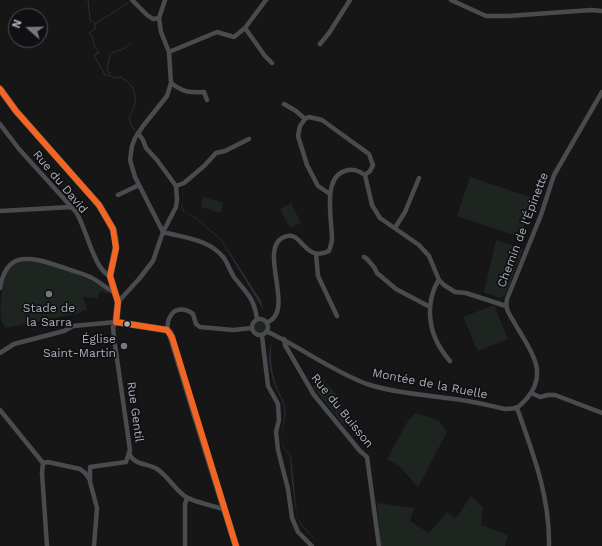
<!DOCTYPE html>
<html>
<head>
<meta charset="utf-8">
<style>
  body { margin:0 }
  #map { position:relative; width:602px; height:546px; overflow:hidden; background:#161616; font-family:"Work Sans",sans-serif }
  canvas { display:block }
  .north { position:absolute; left:8px; top:8px; width:40px; height:40px; box-sizing:border-box; background:#101012; border:1px solid #4c4e54; border-radius:50%; rotate:290deg; font-size:11px; font-weight:700; line-height:16px; text-align:center; color:#a7acb8 }
  .north::after { content:''; display:block; margin:auto; width:14px; height:18px; background:#74787f; clip-path:polygon(50% 0,100% 100%,50% 72%,0 100%) }
</style>
</head>
<body>
<div id="map">
<canvas width="602" height="546"></canvas>
<div class="north">N</div>
</div>
<script>
const context = document.querySelector('canvas').getContext('2d');
context.lineJoin = 'round';
function fill(path, color) { context.fillStyle = color; context.fill(path, 'evenodd'); }
function trace(path, color, width, dash) { context.strokeStyle = color; context.lineWidth = width; context.lineCap = dash ? 'butt' : 'round'; context.setLineDash(dash || []); context.stroke(path); }
function write(font, color, halo, rows, align = 'center') {
  context.font = font + ' "Work Sans",sans-serif'; context.lineWidth = 3.5; context.setLineDash([]); context.textBaseline = 'middle'; context.strokeStyle = halo; context.fillStyle = color; for (const [text, x, y, turn = 0] of rows) {
    context.save(); context.translate(x, y); context.rotate((+turn || 0) * Math.PI / 180); context.textAlign = isNaN(turn) ? turn : align; if (halo) context.strokeText(text, 0, 0); context.fillText(text, 0, 0); context.restore();
  }
}
fill(new Path2D(`
  M 470,177 L 533,198 L 520,237 L 457,216 Z
  M 203,197 L 223,203 L 221,213 L 201,207 Z
  M 291,203 L 301,223 L 290,228 L 280,209 Z
  M 498,240 L 523,249 L 505,296 L 499,298 L 484,292 L 496,241 Z
  M 22,261 C 52,261 84,276 109,291 L 107,294 L 102,291 L 99,292 L 98,298 L 83,297 L 87,310 L 82,310 L 82,312 L 79,313 L 5,328 C 4,325 2,322 1,319 C 0,308 1,280 9,270 C 13,266 17,263 22,261 Z
  M 494,305 L 508,339 L 478,351 L 463,317 Z
  M254.5 327a5.5 5.5 0 1 1 11 0a5.5 5.5 0 1 1-11 0Z
  M 318,374 L 337,395 L 346,428 L 313,387 L 316,383 L 314,379 Z
  M 416,413 L 438,420 L 447,432 L 418,487 L 399,466 L 387,459 L 409,419 Z
  M 471,496 L 483,507 L 481,525 L 508,535 L 505,546 L 381,546 L 377,503 L 414,508 L 410,521 L 429,533 L 447,512 L 456,518 Z`), '#1e2520');
fill(new Path2D(`
  M 183,201 L 182,207 L 185,212 L 195,217 L 221,239 L 261,301 L 263,309 L 221,240 L 194,217 L 184,212 L 181,207 Z
  M 272,342 C 269,358 272,375 278,390 C 280,395 284,401 285,407 C 288,427 273,438 291,456 L 297,517 L 303,526 L 321,546 L 302,526 L 297,518 L 292,482 L 290,456 C 274,440 287,426 284,407 C 283,401 279,395 277,390 C 271,376 266,357 272,342 Z`), '#293138');
trace(new Path2D(`
  M 88,0 L 90,20 L 95,24 L 95,29 L 89,33 L 92,36 L 94,45 L 99,53 L 95,54 L 95,57 L 105,75 C 111,75 116,80 121,77 C 123,79 129,82 131,85 C 138,97 136,105 129,118 L 131,125 L 135,130
  M 95,24 L 128,3
  M 110,74 L 107,70 L 110,54 L 125,48 L 131,43`), '#293138', 1);
trace(new Path2D(`
  M 132,0 L 147,15 L 153,19 L 159,18
  M 451,0 L 486,16 L 508,16 L 591,10 L 602,11
  M 245,28 L 265,56 L 272,63
  M 320,44 L 329,33 L 350,0
  M 169,52 L 217,32 L 234,37 L 245,28 L 266,0
  M 171,83 C 183,92 189,93 204,92 L 207,100
  M 284,104 L 296,111 L 305,119
  M 0,124 L 19,149 L 76,212 C 86,227 94,270 110,276
  M 176,186 L 184,183 L 204,166 L 216,153 L 225,151 L 249,139
  M 330,194 L 318,186 L 307,165 L 298,136 L 300,126 L 305,119 L 309,117 L 322,120 L 369,154 L 373,165 L 370,171 L 365,175
  M 118,195 L 139,185
  M 0,211 L 71,207
  M 395,228 L 405,212 L 419,178
  M 163,232 L 135,177 L 130,160 L 132,146 L 135,138 L 143,126 L 167,96 L 171,83 L 169,52 L 161,32 L 159,18 L 165,0
  M 163,232 C 185,238 209,239 224,258 C 228,264 230,271 234,277 C 246,293 254,297 257,319
  M 316,254 L 318,276 L 337,316
  M 364,257 L 366,258 L 374,267 L 377,273 L 396,289 L 430,307
  M 439,280 C 434,286 433,292 431,300 C 427,324 434,343 450,361
  M 0,288 C 7,248 33,258 62,267 C 72,271 83,273 92,278 C 100,282 107,289 115,293
  M 118,302 L 139,279 L 153,261 L 163,232 L 176,207 L 177,200 L 176,186 L 157,160 L 146,148 L 143,140 L 138,133
  M252 327a8 8 0 1 1 16 0a8 8 0 1 1-16 0Z
  M 268,322 C 295,311 259,251 282,238 C 302,226 303,264 329,251 C 330,247 332,243 332,239 C 332,220 322,178 345,171 C 353,168 359,171 365,175 L 372,205 L 380,218 L 419,245 L 429,256 L 439,280 L 444,285 L 455,292 L 466,293 L 506,306
  M 167,330 C 168,326 167,321 170,317 C 174,307 186,308 193,314 L 196,324 L 200,327 L 233,330 L 252,328
  M 268,332 C 302,348 332,371 367,384 C 395,393 425,395 454,399 C 471,401 488,405 505,409 C 518,409 519,407 528,397 C 550,370 527,346 514,322 C 509,314 505,309 507,299 L 541,215 L 554,175 L 602,92
  M 262,336 L 268,386 L 278,404 L 279,420 L 276,432 L 278,450 L 288,489 L 292,518 L 298,532 L 312,546
  M 284,339 L 285,345 L 314,395 L 360,451 L 367,457 L 379,546
  M 0,353 L 14,344 L 64,331 L 73,326 L 116,322
  M 531,393 L 540,397 L 548,395 L 555,395 L 602,413
  M 517,408 C 533,453 550,497 549,546
  M 0,410 L 43,463 L 42,473 L 47,546
  M 129,453 C 133,465 147,463 157,469 C 168,476 175,490 186,497 C 194,502 215,506 225,510
  M 43,463 L 48,462 L 80,469 L 85,473 L 90,480
  M 94,546 L 97,508 L 90,482 L 90,467 L 126,462 L 130,450 L 114,338 L 113,327 L 116,322
  M 185,546 L 185,504 L 187,498`), '#4a4b4f', 4.5);
trace(new Path2D(`
  M 0,89 L 16,111 L 99,205 L 113,229 L 115,239 L 116,248 L 110,276 L 118,302 L 116,322 L 167,330 L 170,333 L 195,415 L 236,546`), '#49494d', 7);
trace(new Path2D(`
  M 0,89 L 16,111 L 99,205 L 113,229 L 116,248 L 110,276 L 118,302 L 116,322
  M 116,322 L 167,330
  M 167,330 L 172,337 L 236,546`), '#f26522', 6);
for (const [x, y, r, color] of [
  [49,294,4,"#74787f"],
  [127,324,3.5,"#a7acb8"],
  [124,346,4,"#74787f"]
]) { const dot = new Path2D(); dot.arc(x, y, r, 0, 2 * Math.PI); context.fillStyle = color; context.fill(dot); trace(dot, '#101012', 1.5); }
write('12px', '#a7acb8', '#101012', [
  ["Rue du David",60,182,50],
  ["Chemin de l'Épinette",523,230,-69],
  ["Montée de la Ruelle",430,384,11],
  ["Rue du Buisson",342,411,51],
  ["Rue Gentil",135,412,82]
]);
write('12px', '#a7acb8', '#101012', [
  ["Stade de",49,308],
  ["la Sarra",49,322],
  ["Église",116,339,"right"],
  ["Saint-Martin",116,353,"right"]
]);
</script>
</body>
</html>
